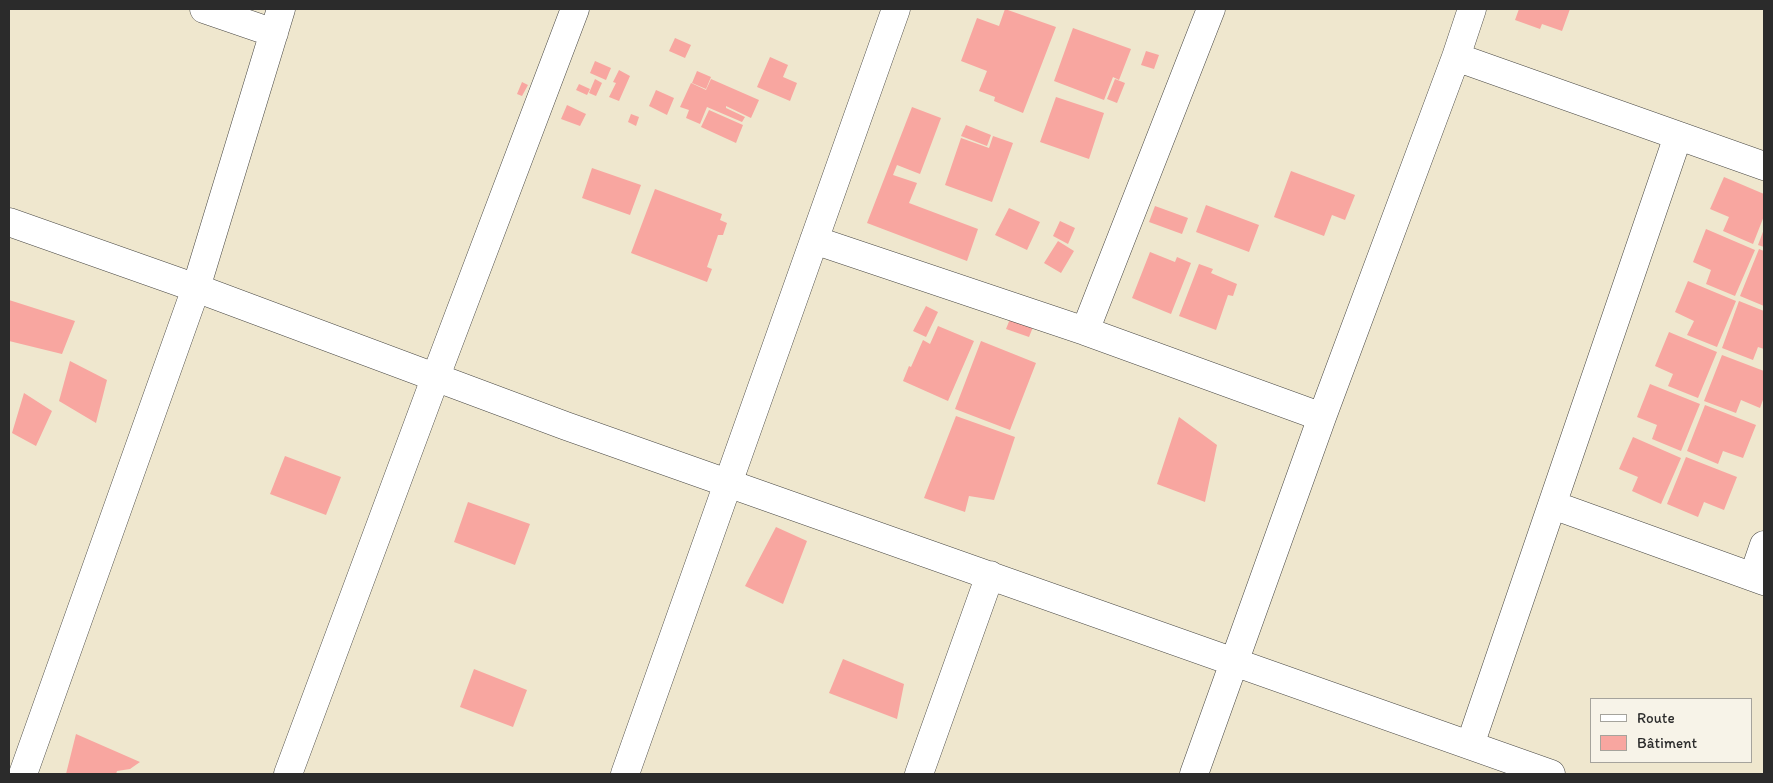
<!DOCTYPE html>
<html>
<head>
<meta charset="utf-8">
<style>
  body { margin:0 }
  #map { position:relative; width:1773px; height:783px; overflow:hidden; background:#efe7ce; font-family:Itim,sans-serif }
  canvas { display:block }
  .frame { position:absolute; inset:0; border:10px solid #2b2b2b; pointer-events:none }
  .legend { position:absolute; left:1590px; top:698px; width:162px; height:65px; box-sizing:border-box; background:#f7f3e8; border:1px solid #a5a39c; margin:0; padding:6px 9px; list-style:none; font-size:15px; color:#2b2b2b }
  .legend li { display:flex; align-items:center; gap:10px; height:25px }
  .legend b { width:25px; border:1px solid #a5a39c }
</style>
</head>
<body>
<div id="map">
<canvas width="1773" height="783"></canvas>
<div class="frame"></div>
<ul class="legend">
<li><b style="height:6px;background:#fff"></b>Route</li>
<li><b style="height:14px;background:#f8a6a0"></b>Bâtiment</li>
</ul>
</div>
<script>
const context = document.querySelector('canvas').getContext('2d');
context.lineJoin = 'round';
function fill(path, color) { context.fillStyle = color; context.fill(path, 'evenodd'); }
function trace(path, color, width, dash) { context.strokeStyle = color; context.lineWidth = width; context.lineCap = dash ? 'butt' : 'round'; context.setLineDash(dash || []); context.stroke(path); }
fill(new Path2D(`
  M 1005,9 L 1056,27 L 1023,113 L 994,101 L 995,97 L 979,91 L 987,71 L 961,61 L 977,18 L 999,26 Z
  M 1519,9 L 1570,9 L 1562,31 L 1542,24 L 1540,29 L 1515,20 Z
  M 1073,28 L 1131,49 L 1119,80 L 1113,77 L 1104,100 L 1054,81 Z
  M 675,38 L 691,45 L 685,58 L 669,51 Z
  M 1146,51 L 1159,55 L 1154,69 L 1141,65 Z
  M 770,57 L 788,65 L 783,77 L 797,83 L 790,101 L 757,87 Z
  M 595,61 L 611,68 L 606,80 L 590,73 Z
  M 619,70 L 630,76 L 619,101 L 609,97 L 616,83 L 613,82 Z
  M 697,71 L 711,77 L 706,89 L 692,83 Z
  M 595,79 L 602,83 L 596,96 L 589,93 Z
  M 711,79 L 759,100 L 751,118 L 726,106 L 726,108 L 745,117 L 742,122 L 707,107 L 700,124 L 686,118 L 689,110 L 680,107 L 691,83 L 706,90 Z
  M 1115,79 L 1125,83 L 1117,103 L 1107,99 Z
  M 522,82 L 528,85 L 522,96 L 517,94 Z
  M 579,84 L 590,89 L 587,95 L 576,90 Z
  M 656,90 L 674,98 L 667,115 L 649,106 Z
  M 1056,97 L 1104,113 L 1089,159 L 1040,142 Z
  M 567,105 L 586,114 L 580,126 L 561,119 Z
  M 912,107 L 941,118 L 920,174 L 897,165 L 893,175 L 917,183 L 909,203 L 978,229 L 967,261 L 867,223 Z
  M 709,110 L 743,125 L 736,143 L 701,127 Z
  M 631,114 L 639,117 L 636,126 L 628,122 Z
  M 966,125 L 991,135 L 987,146 L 961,136 Z
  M 993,136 L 1013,143 L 992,202 L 945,185 L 961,138 L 989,148 Z
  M 592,168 L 641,185 L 630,215 L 582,198 Z
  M 1291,171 L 1355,195 L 1345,220 L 1332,215 L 1324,236 L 1274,217 Z
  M 1724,177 L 1764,194 L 1764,216 L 1753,244 L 1723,231 L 1729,217 L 1710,209 Z
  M 655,189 L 722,214 L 720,220 L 727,223 L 723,235 L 718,235 L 707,267 L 712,269 L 707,282 L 631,253 Z
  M 1206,205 L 1259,225 L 1249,252 L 1196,232 Z
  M 1155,206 L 1188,218 L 1182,234 L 1149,222 Z
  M 1009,208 L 1040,222 L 1027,250 L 995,235 Z
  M 1060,221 L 1075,228 L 1068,244 L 1053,236 Z
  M 1706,229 L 1755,250 L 1735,296 L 1706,284 L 1711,270 L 1693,262 Z
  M 1764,229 L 1764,247 L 1758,245 Z
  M 1058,241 L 1074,251 L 1061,273 L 1044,263 Z
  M 1759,249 L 1764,251 L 1764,306 L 1740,296 Z
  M 1150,252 L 1175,262 L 1177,257 L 1191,263 L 1171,314 L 1132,298 Z
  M 1199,264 L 1213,269 L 1211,273 L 1237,284 L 1233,296 L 1228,295 L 1216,330 L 1179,316 Z
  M 1688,281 L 1736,301 L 1717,347 L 1687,335 L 1694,321 L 1675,312 Z
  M 9,300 L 75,321 L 62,354 L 9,341 Z
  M 1739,301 L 1764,311 L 1764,349 L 1758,347 L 1753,360 L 1722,348 Z
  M 926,306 L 938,312 L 926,337 L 913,331 Z
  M 1010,319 L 1033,327 L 1029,337 L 1006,329 Z
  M 938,326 L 974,341 L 948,401 L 903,381 L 909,366 L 911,367 L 923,340 L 930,344 Z
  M 1669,332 L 1717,352 L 1698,398 L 1668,386 L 1673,374 L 1655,366 Z
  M 981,341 L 1036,363 L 1010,430 L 955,409 Z
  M 1722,355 L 1764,371 L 1764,397 L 1760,408 L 1741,400 L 1736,413 L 1704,401 Z
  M 70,361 L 107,380 L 96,423 L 59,401 Z
  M 1650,384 L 1700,404 L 1681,451 L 1652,439 L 1657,425 L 1637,417 Z
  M 24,393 L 52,411 L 36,446 L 12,433 Z
  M 1705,405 L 1756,425 L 1743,458 L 1723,451 L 1718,464 L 1687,451 Z
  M 956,416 L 1015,437 L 994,500 L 969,496 L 965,512 L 924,498 Z
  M 1179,417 L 1217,445 L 1205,502 L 1157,484 Z
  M 1633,437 L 1681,458 L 1661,504 L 1632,491 L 1638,477 L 1619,469 Z
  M 285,456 L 341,477 L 326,515 L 270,494 Z
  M 1686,457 L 1737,477 L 1724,510 L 1704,502 L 1698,517 L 1667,504 Z
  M 468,502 L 530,524 L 515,565 L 454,542 Z
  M 776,527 L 807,541 L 783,604 L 745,586 Z
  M 843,659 L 904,684 L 897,719 L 829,693 Z
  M 474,669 L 527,690 L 513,727 L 460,707 Z
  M 76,734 L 140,762 L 130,769 L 117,771 L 116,774 L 66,774 Z`), '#f8a6a0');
const street = new Path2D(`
  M 204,9 L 274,33
  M 1456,57 L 1764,166
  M 9,222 L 196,288 L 566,426 L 1551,774
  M 814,240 L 1085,331 L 1322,417
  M 1085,331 L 1211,9
  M 1553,505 L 1764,581
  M 1753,577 L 1764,545
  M 1470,745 L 1678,136
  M 23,774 L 196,288 L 281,9
  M 288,774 L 436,376 L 575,9
  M 625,774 L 896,9
  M 919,774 L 990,575
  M 1194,774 L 1322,417 L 1456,57 L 1472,9`);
trace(street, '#484743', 29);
trace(street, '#fff', 28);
</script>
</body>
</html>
